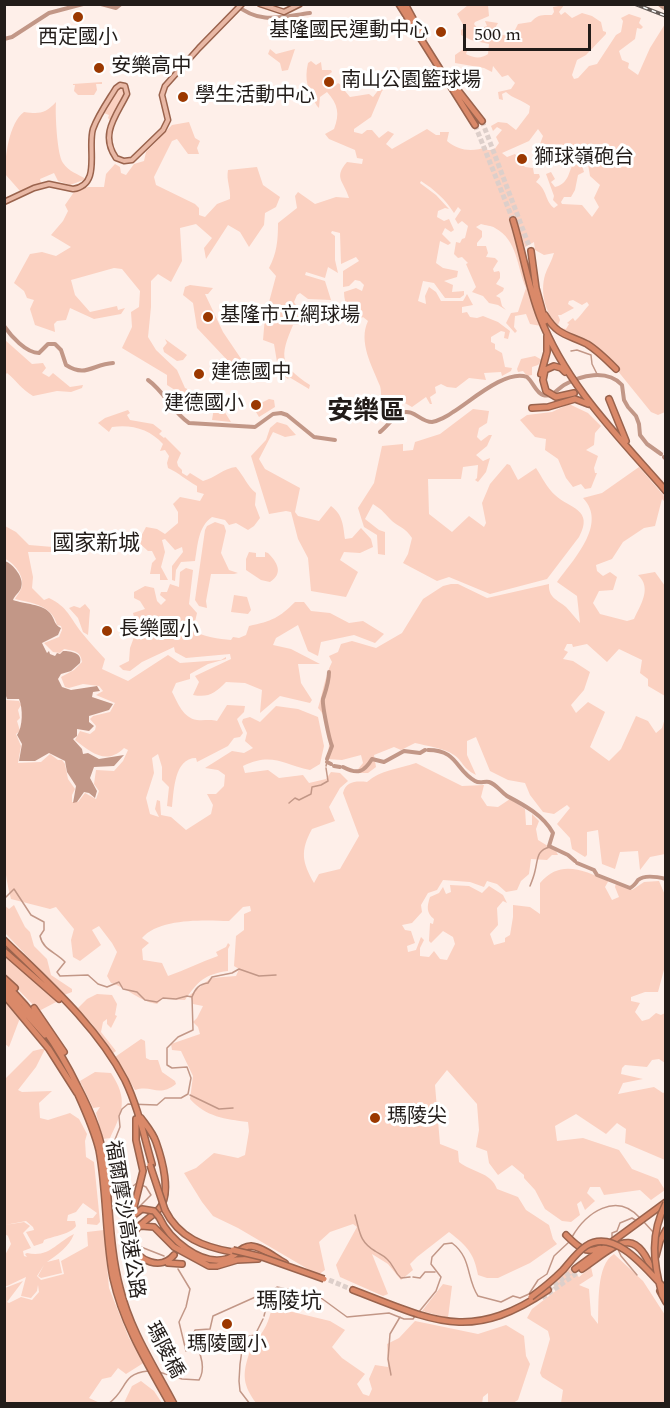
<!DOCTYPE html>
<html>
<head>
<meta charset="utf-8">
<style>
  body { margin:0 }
  #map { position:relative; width:670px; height:1408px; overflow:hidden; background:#feefe9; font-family:Spectral,serif }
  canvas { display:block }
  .frame { position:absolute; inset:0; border:6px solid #221c19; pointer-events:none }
  .scale { position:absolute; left:463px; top:24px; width:128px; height:27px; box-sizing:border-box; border:3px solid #221c19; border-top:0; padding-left:8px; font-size:18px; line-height:21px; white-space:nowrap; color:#221c19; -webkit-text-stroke:4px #fff; paint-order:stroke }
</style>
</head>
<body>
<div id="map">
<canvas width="670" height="1408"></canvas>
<div class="frame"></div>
<div class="scale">500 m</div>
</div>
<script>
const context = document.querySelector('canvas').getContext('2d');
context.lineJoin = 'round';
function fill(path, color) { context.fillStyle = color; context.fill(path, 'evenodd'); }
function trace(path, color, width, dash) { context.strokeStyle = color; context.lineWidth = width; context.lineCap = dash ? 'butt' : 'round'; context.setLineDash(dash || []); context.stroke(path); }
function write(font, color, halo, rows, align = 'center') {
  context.font = font + ' Spectral,"Noto Sans TC",serif'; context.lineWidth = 6; context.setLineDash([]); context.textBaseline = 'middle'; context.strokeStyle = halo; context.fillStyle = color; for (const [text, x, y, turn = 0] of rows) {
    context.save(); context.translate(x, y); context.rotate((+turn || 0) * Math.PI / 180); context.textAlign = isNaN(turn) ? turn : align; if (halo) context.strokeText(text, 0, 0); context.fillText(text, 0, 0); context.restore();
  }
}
fill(new Path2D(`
  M 468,5 L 488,5 L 489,16 L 475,22 L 474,24 L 484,36 L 487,33 L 484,27 L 487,26 L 485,21 L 498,23 L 494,30 L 500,34 L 507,36 L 509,32 L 514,32 L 518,24 L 531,22 C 538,14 543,15 552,15 L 554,12 L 553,7 L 564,5 L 559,12 L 561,15 L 565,12 L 572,18 L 582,13 L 592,16 L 601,22 L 603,31 L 606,32 L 606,34 L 586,55 L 577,60 L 572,75 L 574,79 L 578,78 L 589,66 L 597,64 L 616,35 L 621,32 L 623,21 L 621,18 L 629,14 L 641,18 L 639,23 L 643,27 L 641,29 L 637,28 L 635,39 L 619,51 L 622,60 L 629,63 L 628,68 L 638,75 L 650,48 L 665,24 L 665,412 L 658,415 L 651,412 L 600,349 L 560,328 L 566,329 L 569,324 L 567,323 L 573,318 L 575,321 C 581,316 584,310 589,305 L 587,302 L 582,305 L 573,300 L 569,301 L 568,304 L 574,308 L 561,315 L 558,315 L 560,320 L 558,325 C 545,314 540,292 545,275 C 547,268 552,261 554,253 L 544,255 L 535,250 L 534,242 L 525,247 L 516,217 L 509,221 L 520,252 L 541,326 L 530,324 L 526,314 L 515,316 L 514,327 L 517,331 L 515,333 L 506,323 L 511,313 L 518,312 L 526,288 C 517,268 518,240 495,228 C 491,225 486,226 481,224 L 476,227 L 482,231 L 482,237 L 477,243 L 477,246 L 486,246 L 488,253 L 486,257 L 495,258 L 498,261 L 493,269 L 494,272 L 499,271 L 500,273 L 500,278 L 496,284 L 504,288 L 503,291 L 496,296 L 500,298 L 502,306 L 506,310 L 498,305 L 489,303 L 483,296 L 472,292 L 476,287 L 466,264 L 468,263 L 462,257 L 458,258 L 454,254 L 456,242 L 460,243 L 462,239 L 465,238 L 468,226 L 462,221 L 458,224 L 455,219 L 461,210 L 458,207 L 454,213 C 445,199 435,190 421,181 L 420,183 L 436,195 L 449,209 L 445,208 L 438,211 L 437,217 L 444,221 L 449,219 L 454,230 L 451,232 L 445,228 L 442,234 L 451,243 L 448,245 L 440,241 L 436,263 L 443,268 L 458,271 L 457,277 L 444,281 L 453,285 L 452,292 L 464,291 L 464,295 L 460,298 L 445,298 L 434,283 L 423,281 L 418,301 L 426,304 L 425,296 L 429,287 L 436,292 L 441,301 L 463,301 L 467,294 L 473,305 L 462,307 L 462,313 L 467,312 L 470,317 L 477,318 L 483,316 L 498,322 L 510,331 L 508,339 L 504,338 L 505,332 L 501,331 L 491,337 L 491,342 L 495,344 L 495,349 L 502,353 L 505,367 L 512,368 L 511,371 L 502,376 L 501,372 L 484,373 L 486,380 L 469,378 L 456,388 L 447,387 L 441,384 L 435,387 L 436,393 L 430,397 L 432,404 L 430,404 L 426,397 L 412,407 L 403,402 L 393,405 L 383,405 C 380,398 382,393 380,386 C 372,366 358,342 368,321 L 363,317 L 352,325 C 351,314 344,305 344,292 L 356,288 L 362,291 L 364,285 L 360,281 L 355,280 L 349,286 L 343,287 L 343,271 L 359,261 L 356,257 L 341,264 L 340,233 L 332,231 L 331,233 L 335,236 L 335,260 L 338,273 L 328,267 L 325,278 L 306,272 L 305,275 L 325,281 L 331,300 L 308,299 L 300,293 L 297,295 L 294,302 L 300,311 L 309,317 L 308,325 L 293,325 C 279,358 280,365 310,385 L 309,389 L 289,377 L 288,379 L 284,376 L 279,375 L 274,367 L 277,362 L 274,344 L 263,340 L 265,317 L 276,276 L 269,268 C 277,253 278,240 278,223 L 297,208 L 295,196 L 298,192 L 315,204 L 336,197 L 349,198 C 344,181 333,178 347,162 L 362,164 L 363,159 L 357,158 L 355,150 L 329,139 L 325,134 L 334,129 C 340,114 338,104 327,92 L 320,97 L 319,108 L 317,106 C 308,90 304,81 308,63 L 311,61 L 316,65 L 321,62 L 322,70 L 331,70 L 332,72 L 324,78 L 327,88 L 335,86 L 338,83 L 344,87 L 345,91 L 350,97 L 369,94 L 373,97 L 380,88 L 393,77 L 393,80 L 382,91 L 371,117 L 354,129 L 354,132 L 362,134 L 367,130 L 372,130 L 379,138 L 388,131 L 394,134 L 386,144 L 392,149 L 427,129 L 436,135 L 440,135 L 440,132 L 449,132 L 447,141 C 459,151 472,152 487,147 L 487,150 L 494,150 L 499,143 L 496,137 L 502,130 L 497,127 L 493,131 L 491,126 L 498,122 L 507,123 L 516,130 L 529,113 L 530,106 C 522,100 512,98 506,92 L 502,94 L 503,100 L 499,99 L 498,92 L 511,89 L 515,83 L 508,75 L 502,77 L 493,66 L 492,72 L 484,68 L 455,63 L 455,55 L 465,48 L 468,48 L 466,54 C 474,58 481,59 488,54 L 489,44 L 471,40 L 461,35 L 461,30 L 465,28 L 457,14 ZM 538,129 L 543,136 L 540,144 L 559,148 L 575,160 C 568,171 570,183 555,187 L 551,182 L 555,179 L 551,172 L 546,174 L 554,196 L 553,200 L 558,205 L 554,208 C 544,200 548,190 536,182 L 540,177 L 539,174 L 534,174 L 533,168 L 525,167 L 515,154 L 507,157 L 502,153 L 529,141 ZM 581,162 L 588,164 L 590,176 L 600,185 L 594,198 L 599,207 L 592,217 L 582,205 L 562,204 L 561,202 L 564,197 L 571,197 L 575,190 L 578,175 L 584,172 Z
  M 270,49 L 276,54 L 295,49 L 288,70 L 282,71 L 280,63 L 268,54 Z
  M 102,82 L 102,84 L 96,84 L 97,90 L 94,95 L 78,95 L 74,91 L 75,85 L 73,85 L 73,84 Z
  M 122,87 L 125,93 L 110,120 L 108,118 L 109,115 L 104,113 L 118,88 Z
  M 56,102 C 55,113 57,155 63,163 C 69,172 78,174 86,179 L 70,185 L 58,181 L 54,173 L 40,179 L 41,183 L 20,191 L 5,174 C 5,156 9,123 24,112 C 39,114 45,114 56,102 Z
  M 189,122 L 195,138 L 200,141 L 197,148 L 199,154 L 188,154 L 177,139 L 172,141 L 154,177 L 156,185 L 195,204 L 199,208 L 199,215 L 205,217 L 217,204 L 230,199 C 231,188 226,181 228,170 L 257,167 L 263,185 L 280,197 L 276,207 L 265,213 L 264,225 L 249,247 L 240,232 L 228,225 L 206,259 L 204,248 L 212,238 L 196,224 L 180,228 L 182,261 L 171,282 L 158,274 L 151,281 L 151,307 L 148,337 L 156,350 L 177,370 L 185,388 L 219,403 L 231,422 L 212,420 L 214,408 L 199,403 L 189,413 L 178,392 L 167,385 L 167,375 L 122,348 L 132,327 L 131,312 L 139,307 L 140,291 L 122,269 L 114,268 L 71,280 L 75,295 L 90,312 L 117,306 L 118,310 L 125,308 L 121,314 L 94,319 L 70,308 L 66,320 L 57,321 L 54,324 L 55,332 L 35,325 L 30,309 L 34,300 L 27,298 L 24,291 L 14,283 L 30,254 L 42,252 L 56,256 L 71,247 L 51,235 L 63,221 L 68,211 L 65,205 L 74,192 L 88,187 L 104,187 L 106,174 L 115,164 L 120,167 L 121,173 L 126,175 L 134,164 L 144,161 L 146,152 L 172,125 Z
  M 190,285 L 213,288 L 208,294 L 205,294 L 223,332 L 248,369 L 263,360 C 268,364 268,368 268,374 L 263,380 L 229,376 L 228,373 L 231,366 L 229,362 L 197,328 L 193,303 L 183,295 L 185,287 Z
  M 165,339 L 187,355 L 183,360 L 177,361 L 164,352 L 163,348 L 167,343 Z
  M 5,340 L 32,364 L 43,363 L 46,368 L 42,373 L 49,377 L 53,373 L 70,387 L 83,385 L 82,388 L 71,392 L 57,391 L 33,396 C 21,389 17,381 7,373 L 5,375 Z
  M 535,356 L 542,360 L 538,365 L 532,367 L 532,375 L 527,376 L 523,371 L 518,372 L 517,369 L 521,359 Z
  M 269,399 L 274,400 L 275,407 L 259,417 L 253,407 Z
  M 569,404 L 588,413 L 601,426 L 595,433 L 594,445 L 586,450 L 598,456 L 594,468 L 595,473 L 597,473 L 591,488 L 585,489 L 581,484 L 573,487 L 566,478 L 558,459 L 545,450 L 546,439 L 535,437 L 520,420 L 527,415 L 552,412 Z
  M 473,409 L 489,411 L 487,423 L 479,428 L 477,437 L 481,441 L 489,435 L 492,435 L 487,446 L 476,455 L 483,461 L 490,458 L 486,472 L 478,482 L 475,480 L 477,478 L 478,465 L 463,467 L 461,479 L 428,479 L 429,514 L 452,532 L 469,516 L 484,527 L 486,523 L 482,503 L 490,484 L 507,464 L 510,465 L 518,480 L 536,468 C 542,477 547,488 555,495 C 570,509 594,509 579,537 L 547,579 L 490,594 L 449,577 L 437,581 L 403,563 L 408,554 L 412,538 C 405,527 400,528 392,521 C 384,513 384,511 373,504 L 365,519 L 379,530 L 385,532 L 385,555 L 378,554 L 377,535 L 364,527 L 358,508 L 374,483 L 382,446 L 403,444 L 403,451 L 413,450 L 415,442 L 440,434 Z
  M 128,410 L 130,413 L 127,415 L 130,420 L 153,424 L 162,431 L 159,434 L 164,438 L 165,437 L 181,453 L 177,462 L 178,466 L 182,470 L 182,473 L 187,476 L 190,473 L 203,481 C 215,478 224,468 236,467 C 244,476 247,486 256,493 L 255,505 L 260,518 L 254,526 L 248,530 L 236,523 L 229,525 L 225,520 L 212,517 C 198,527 198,544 195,561 L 181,562 L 176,570 L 175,581 L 172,580 L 172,566 L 183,552 L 182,547 L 175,550 L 165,539 L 162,540 L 165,552 L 161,567 L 168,580 L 160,580 L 160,574 L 150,574 L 152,563 L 156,559 L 152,551 L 148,551 L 138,542 L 146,527 L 157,529 L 165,534 L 178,523 L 178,512 L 173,504 L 180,497 L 200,501 L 204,494 L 197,492 L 197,486 C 186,480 179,473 168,468 L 167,463 L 169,456 L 165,450 L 160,451 L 163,444 C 150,429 131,424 112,427 L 109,432 L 98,423 L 105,418 Z
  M 277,422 L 287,425 L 296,435 L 285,437 L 273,432 L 259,459 L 265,469 L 300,488 L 295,512 L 298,516 L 319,521 L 331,506 C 343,515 343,525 345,539 L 352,538 L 361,528 L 371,539 L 373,547 L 360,553 L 344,552 L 340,560 L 358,572 L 346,597 L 311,591 L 308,558 L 298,539 L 291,512 L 286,511 L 269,514 L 251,456 L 266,440 L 270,428 Z
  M 639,467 L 665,497 L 665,502 L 662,499 L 655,526 L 644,528 L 623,542 L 612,559 L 596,565 L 597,571 L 603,576 L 610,572 L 617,577 L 613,590 L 599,591 L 593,603 L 600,614 L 627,621 L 634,619 C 641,604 652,588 638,575 L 655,572 L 665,586 L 665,696 L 648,686 L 648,679 L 640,673 L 642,660 L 619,649 L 607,662 L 587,644 L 573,647 L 572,644 L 567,644 L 564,650 L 568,652 L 563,659 L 573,661 L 590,672 L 584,690 L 571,705 L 576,713 L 588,702 L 605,712 L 590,747 L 609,761 L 621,749 L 636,716 L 648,721 L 656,733 L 662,728 L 665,718 L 665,854 L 650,857 L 640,870 L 638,851 L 620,852 L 615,869 L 602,864 L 598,830 L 587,832 L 587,855 L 585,857 L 572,849 L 570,838 L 557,824 L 570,808 L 567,805 L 554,814 L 543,812 L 530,795 L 525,783 L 508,780 L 490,771 L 476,737 L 467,741 L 467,755 L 476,775 C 461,767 464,762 454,755 C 444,748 427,746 415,743 L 401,750 L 394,747 L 374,755 L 376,767 L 368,773 L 355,773 L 363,763 L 361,755 L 342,760 L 327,759 C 331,743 330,720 318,708 C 323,692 325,676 332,662 L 329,656 L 338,652 L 341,644 L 352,641 L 376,648 L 402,633 L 423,599 L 443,586 L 451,584 L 458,584 L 487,598 L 549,584 C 548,598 558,600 566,607 C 571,612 575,618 580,623 L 577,596 L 557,582 C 573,560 608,524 583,498 L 602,493 Z
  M 215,522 L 224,525 L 226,531 L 221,553 L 229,570 L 238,573 L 234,574 L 211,574 L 206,601 L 207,608 L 199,606 L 195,600 L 205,530 L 207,526 Z
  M 5,526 L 16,532 L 29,545 L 53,547 L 51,552 L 28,552 L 33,577 L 32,588 L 44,600 L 49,598 C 68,607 70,618 82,633 C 89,642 97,650 105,659 L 102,669 L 128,681 L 168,655 L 180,663 L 221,660 L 226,657 L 226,659 L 208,664 L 190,674 L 190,679 L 176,683 L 172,692 C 178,703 183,718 197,720 C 204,721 210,719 217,721 L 227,705 L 245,706 L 244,712 L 237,719 L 243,733 L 240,737 L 234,738 L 228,746 L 197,762 L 196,758 C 174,758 174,791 172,807 L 167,806 L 169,787 L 162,780 L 162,767 L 158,754 L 152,758 L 154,773 L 146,798 L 150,814 L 159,817 L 155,809 L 157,800 L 160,801 L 161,815 L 171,817 L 186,830 L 211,814 L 213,805 L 207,794 L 216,794 L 224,786 L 225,775 L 218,770 L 205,768 L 232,751 L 244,753 L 253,748 L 245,741 L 247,733 L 242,722 L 243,719 L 250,717 L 260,722 L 276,706 L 298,709 L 318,717 L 324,746 L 320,764 L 310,770 C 282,764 272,752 243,766 L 245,773 L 268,770 L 279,778 L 303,775 L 309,783 L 326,779 L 331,772 L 340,773 L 348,781 L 340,788 L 329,807 L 335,821 L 312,829 C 300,851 302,862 314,883 L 319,874 L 340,869 L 359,836 L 343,793 C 346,781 356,781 367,782 C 380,770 399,769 416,763 L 462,786 L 484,785 L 481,797 L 487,806 L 498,807 L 510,799 L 525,809 L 526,825 L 532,825 L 532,814 L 539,821 L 536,829 L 538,840 L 556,851 L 558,855 L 552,855 L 547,860 L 531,859 L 529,874 L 521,881 L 517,890 L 506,892 L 497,884 L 487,881 L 484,887 L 470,882 L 443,880 L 437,890 L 428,893 L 421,905 L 422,912 L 412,923 L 402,925 L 405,930 L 411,931 L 415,943 L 407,946 L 408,952 L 416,950 L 421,937 L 424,940 L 420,948 L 420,956 L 429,957 L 434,951 L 440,959 L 447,960 L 455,944 L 453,937 L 443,931 L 431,943 L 429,941 L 430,923 L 433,924 L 434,919 C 426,913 427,906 430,897 L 439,893 L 443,887 L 446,894 L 451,892 L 450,885 L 469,886 L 482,893 L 489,886 L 503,895 L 507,903 L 503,901 L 497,908 L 498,925 L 490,934 L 494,945 L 505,942 L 505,938 L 510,935 L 513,917 L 513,905 L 530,907 L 540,914 L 540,883 C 562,858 583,872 609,880 L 605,887 L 612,900 L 619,897 L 615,887 L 616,883 L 632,890 L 644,882 L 659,881 L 665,895 L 665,966 L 658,992 L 645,992 L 631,997 L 631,1001 L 640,1003 L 635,1012 L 642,1021 L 649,1019 L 656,1013 L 661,1015 L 665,1013 L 665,1063 L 659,1059 L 652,1060 L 647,1067 L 625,1065 L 622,1068 L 621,1074 L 643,1079 L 623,1083 L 618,1094 L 654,1087 L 663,1093 L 665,1092 L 665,1160 L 625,1143 L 626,1129 L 617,1123 L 606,1134 L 576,1114 L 555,1126 L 557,1141 L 583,1138 L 619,1150 L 632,1169 L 658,1179 L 665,1190 L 651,1200 L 640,1190 L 604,1195 L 600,1187 L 590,1187 L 587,1193 L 595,1201 L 585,1210 L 581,1201 L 577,1204 L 580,1215 L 571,1222 L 562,1221 L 545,1209 L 535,1190 L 524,1178 L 524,1175 L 512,1165 L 498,1175 L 489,1163 L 487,1151 L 476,1147 L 479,1130 L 477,1104 L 447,1070 L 435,1085 L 440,1144 L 458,1151 L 459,1162 C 471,1172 491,1172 497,1189 L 518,1197 L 526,1210 L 549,1225 L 553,1239 L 557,1244 L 530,1263 L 498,1278 L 487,1278 L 478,1275 C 474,1253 467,1246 449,1232 L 417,1257 L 410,1264 L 413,1270 L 401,1280 L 388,1264 L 372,1254 L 388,1294 L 383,1296 L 340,1277 L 336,1265 L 357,1227 L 353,1224 L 330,1232 L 319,1242 L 325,1270 L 318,1275 L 238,1228 L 213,1216 L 202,1202 L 184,1173 L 196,1168 L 214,1153 L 238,1158 L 245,1155 L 249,1131 L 248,1122 C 225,1119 206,1117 190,1099 L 193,1076 L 181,1051 L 172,1050 L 171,1044 L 200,1034 L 198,1027 L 193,1022 L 197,1018 L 203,1006 L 193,1004 L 190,995 L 211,978 L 236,976 L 239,969 L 234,966 L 236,936 L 244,930 L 244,914 L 251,911 L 250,906 L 243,907 L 229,921 C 204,920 159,918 142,938 L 149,943 L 142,949 L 143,960 L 162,963 L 168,976 C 185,970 201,962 218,956 L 216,952 L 226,947 L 228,943 L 230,945 L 228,949 L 228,971 C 205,974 198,981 185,1000 L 162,999 L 157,1004 C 138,1001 128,988 111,983 L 107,976 L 117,952 L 112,943 L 99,926 L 92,930 L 101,945 L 80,961 L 73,957 L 71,940 L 74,929 L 56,907 L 50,909 L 11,899 C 4,873 2,847 6,821 L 4,818 L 4,694 L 6,700 L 19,701 L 21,705 L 18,710 L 20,718 L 17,721 L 20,731 L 16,734 L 21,746 L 18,763 L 41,762 L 50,754 L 58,760 L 62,760 L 65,764 L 68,779 L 75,789 L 72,795 L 72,802 L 78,802 L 85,793 L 96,799 L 99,791 L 94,784 L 96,770 L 114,771 L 123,761 L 128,750 L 124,748 C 106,766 91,752 75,740 L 80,731 L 90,734 L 95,730 L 96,726 L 90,719 L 93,716 L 110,712 L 115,703 L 96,695 L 103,691 L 99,686 L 83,684 L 69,688 L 65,687 L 61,677 L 74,670 L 82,662 C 81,651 74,651 64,649 L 60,653 L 53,652 L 44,643 L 59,637 L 62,630 L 61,626 L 57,625 C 52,605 32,603 15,599 C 17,595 21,591 22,586 C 24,575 14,563 5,559 Z
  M 249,552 L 256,553 L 256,557 L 265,557 L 265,552 L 268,553 C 277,562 284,573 270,582 L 261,580 L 246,570 L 246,559 Z
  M 186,568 L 193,570 L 189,604 L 197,613 L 193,630 C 203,637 219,639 231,640 L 233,637 L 239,638 L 246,635 L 249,626 C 272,621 279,618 295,602 L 304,602 L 311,611 L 330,613 L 349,623 L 363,621 L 384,634 L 375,643 L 354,635 L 321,642 L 318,656 L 308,651 L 298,625 L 276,638 L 273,645 L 291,649 L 320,664 L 298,664 L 301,683 L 312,700 L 310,703 L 280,696 L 260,713 L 262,690 L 245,683 L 226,682 C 215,693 209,698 193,695 L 199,682 L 195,676 L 231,659 L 230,654 L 186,658 L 175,652 L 174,647 L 142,662 L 130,671 L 123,670 L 119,666 L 129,661 L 130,648 L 137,629 L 133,613 L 145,609 L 140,601 L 134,598 L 134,592 L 145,586 L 154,588 L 157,601 L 161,605 L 166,600 L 160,595 L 161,592 L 167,592 L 170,584 L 179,587 L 180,572 Z
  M 234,595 L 247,597 L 251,610 L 248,614 L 231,612 Z
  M 85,604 L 90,610 C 89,619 89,626 88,635 L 83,632 L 78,618 L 69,608 L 74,606 L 80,608 Z
  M 4,905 L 9,909 L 14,905 L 25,927 L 30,932 L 34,946 L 47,959 L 51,975 L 72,989 L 72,992 L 64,995 L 5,933 Z
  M 4,953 L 58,1001 L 39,1011 L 5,976 Z
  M 97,994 L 112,995 L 117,1004 L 115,1015 L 117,1016 L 111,1028 L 107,1024 L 107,1019 L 103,1022 L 101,1032 L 116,1051 L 112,1054 L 92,1024 L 77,1009 L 87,999 Z
  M 4,1000 L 20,1018 L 9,1047 L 5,1044 Z
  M 141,1039 L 145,1041 L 146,1058 L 150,1060 L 158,1060 L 162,1072 L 175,1081 L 176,1084 C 158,1098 152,1084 135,1090 L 115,1057 Z
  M 41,1049 L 45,1049 L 36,1067 L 18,1090 L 22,1092 L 52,1091 L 39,1103 L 40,1118 L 48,1120 L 70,1113 L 79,1119 L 87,1134 L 85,1141 L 86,1157 L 94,1162 L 100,1222 L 97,1225 L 87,1224 L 87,1218 L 93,1218 L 97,1213 L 83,1203 L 76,1212 L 68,1215 L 67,1221 L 75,1221 L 76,1226 C 71,1234 54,1236 44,1240 L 43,1243 L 34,1246 L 26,1232 L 34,1230 L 33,1227 L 26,1221 L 5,1225 L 4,1080 L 33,1051 Z
  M 95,1072 L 111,1073 C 128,1099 123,1111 110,1138 L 103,1139 L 96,1113 L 100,1107 L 93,1108 L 80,1081 Z
  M 24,1222 L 30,1226 L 23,1233 L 31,1248 L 23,1251 L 24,1256 L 27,1257 L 25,1254 L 27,1253 C 49,1258 56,1243 74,1234 C 69,1247 57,1255 47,1262 L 59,1259 L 62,1273 L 41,1278 L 38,1276 L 44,1265 L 37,1276 L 41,1280 L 64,1274 L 61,1261 L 88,1246 L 87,1232 L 104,1230 L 109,1288 L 129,1338 L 145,1362 L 126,1374 L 118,1368 L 111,1377 L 102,1379 L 89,1398 L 100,1403 L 5,1403 L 5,1288 L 23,1281 L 7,1302 L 9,1303 L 21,1297 L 32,1300 L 39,1292 L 38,1285 L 37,1291 L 31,1298 L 21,1296 L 26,1277 L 7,1286 L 5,1286 L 4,1257 L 11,1244 L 8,1236 L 5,1234 L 5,1225 Z
  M 614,1254 L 643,1281 L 665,1315 L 665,1403 L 561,1403 L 563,1390 L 542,1377 L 540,1373 L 550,1339 L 548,1331 L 527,1318 L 532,1309 L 557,1290 L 557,1279 L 569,1269 L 579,1277 L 591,1267 L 593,1276 L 579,1285 L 589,1289 L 591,1315 L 598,1324 C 599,1304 596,1265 614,1254 Z
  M 443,1284 L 452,1286 L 448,1318 L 422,1311 Z
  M 272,1307 L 330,1321 L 345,1330 L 332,1347 L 342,1358 L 365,1374 L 357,1384 L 363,1394 L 369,1396 L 372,1389 L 369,1379 L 375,1365 L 388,1367 L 387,1344 L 399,1338 L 415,1321 L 478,1334 L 506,1325 L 524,1336 L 526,1356 L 530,1364 L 518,1400 L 513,1403 L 488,1403 L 488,1393 L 483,1397 L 482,1404 L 256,1403 C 243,1385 242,1375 249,1354 C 251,1350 252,1344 255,1341 C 265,1331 269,1321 272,1307 Z
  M 141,1381 L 154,1391 L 162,1403 L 124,1403 L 132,1386 Z`), '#fbd1c1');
fill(new Path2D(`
  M 5,561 C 13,564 25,578 21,588 C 19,593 15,595 13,600 C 24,604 43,604 50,613 C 55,619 54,625 61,628 L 58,635 L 42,643 L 47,653 L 49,651 L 50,654 L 55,656 L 57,653 L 60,654 L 63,651 C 71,651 83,653 80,663 L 71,671 L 61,674 L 58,679 L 62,687 L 71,690 L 97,686 L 100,691 L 93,692 L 92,697 L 113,704 L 109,710 L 89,716 L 89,722 L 94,726 L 89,731 L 77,729 L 77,736 L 73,739 L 82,749 L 83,754 L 88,753 L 99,759 L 124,755 L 114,766 L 94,767 L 90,778 L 97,791 L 95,798 L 89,793 L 84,792 L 77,802 L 73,803 L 76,786 L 67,772 L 65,761 L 49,753 L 35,761 L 19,761 L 22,744 L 17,735 C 23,727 23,708 19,699 L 7,699 L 5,693 Z`), '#c29787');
trace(new Path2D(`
  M 571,351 L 577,350 L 591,355 L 592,364 L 597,374
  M 326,766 L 327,762
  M 289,803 L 295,798 L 299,800 L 311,794 L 312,787 L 321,785 L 328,781 L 326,768
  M 530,886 C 532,881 534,876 535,871 C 538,860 536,850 550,847
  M 4,899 L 14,889 L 31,915 L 44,922 L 44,930 L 40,936 C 43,950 56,952 65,962 L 57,972 L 60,976 L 88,975 L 98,984 L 107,987 L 119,982 L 123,989 L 137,992 L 145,1000 L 157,1002 L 163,998 L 176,999 L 187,996 L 192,997 L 193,1030 L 178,1037 L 167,1048 L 167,1065 L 172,1068 L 187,1067 L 191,1078 L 188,1094 L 181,1098 L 165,1098 L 157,1105 L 128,1104 L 122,1109 L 119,1116 L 120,1127 L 114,1142 L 123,1185 L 129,1189 L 137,1183 L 146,1187 L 151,1195 L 138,1208
  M 192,997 C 195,989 199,984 208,983 L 212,977 L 232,973 L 239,969 L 259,976 L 276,975
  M 190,1095 L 219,1109 L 233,1108
  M 355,1215 C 360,1232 359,1241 375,1251 C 379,1254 383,1255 387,1259 C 394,1265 394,1272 401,1278 L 410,1277
  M 643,1221 L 654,1233
  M 132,1231 L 135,1219
  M 572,1237 C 586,1213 616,1191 640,1218
  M 612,1237 L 612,1233 L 617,1231 L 620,1223 L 632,1218 L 637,1221
  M 135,1239 L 136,1245 L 164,1256
  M 617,1247 L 621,1256 L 637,1275
  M 178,1269 L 190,1289 L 186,1307 L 179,1322 L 186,1351 L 189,1350 L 191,1338
  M 413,1277 L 420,1278 L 425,1272 L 435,1272
  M 274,1289 L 277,1287 L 317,1295 L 347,1317 L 389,1313 L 404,1319 L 413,1319 L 415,1316
  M 418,1313 L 436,1291 L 441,1277 L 431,1264 L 432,1257 L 444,1244 L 452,1243 C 472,1258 466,1278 478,1296 L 501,1302 L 513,1296 L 520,1298 L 529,1294 L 538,1280 L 547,1274 L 554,1256 L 569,1242
  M 264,1316 L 266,1308 L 264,1294
  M 159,1372 L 182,1379 L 199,1380 C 207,1367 199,1349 192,1337 L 195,1330 L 210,1329 L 213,1316 L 271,1290
  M 391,1375 L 388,1359 L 390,1334 L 400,1317
  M 108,1404 C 129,1389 120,1374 148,1371
  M 250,1404 L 240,1391 L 239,1381 L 240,1364 L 244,1337 L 255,1335 L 263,1319`), '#c29787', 1.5);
trace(new Path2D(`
  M 101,4 L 116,8 L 121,4
  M 235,4 C 260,25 280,17 310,13
  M 659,4 L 666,9
  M 4,39 L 12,37 L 49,13 L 83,4
  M 4,326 C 11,336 26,353 39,353 L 48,344 L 55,344 L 61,350 L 66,365 C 86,378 93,364 113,363
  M 148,380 C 165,392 172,412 189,423 L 255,427 L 273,414 L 281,413 L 287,415 L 314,437 L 335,440
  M 380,432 C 387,427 393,417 401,413 C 414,408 420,422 432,422 C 438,421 448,416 453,412 C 471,401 506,369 527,377 C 533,382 536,393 543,395 C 553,398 557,389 564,385 C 581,375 607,369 622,385 L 624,400 L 628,407 L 636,416 L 639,424 L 640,435 L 647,444 L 661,454
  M 664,457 L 666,459
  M 428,750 C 458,750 455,770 475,781 C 480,784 484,781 489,782 C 496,784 501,792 507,796 C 524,805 543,815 553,833 L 549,846 L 568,855 L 575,861
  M 327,759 L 332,746 C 329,739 322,705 323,699 C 326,690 329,682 329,672
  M 327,762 L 331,764
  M 334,766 L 340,767
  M 343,767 C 358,775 364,772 372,759 L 384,762 L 404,751 L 420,753 L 425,750
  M 577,863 L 594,870 L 597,875 L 630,888 C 634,886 636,883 638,880 C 645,874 658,877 666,879`), '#c29787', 4);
trace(new Path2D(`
  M 482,121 L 531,251
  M 475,125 L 513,220
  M 329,1280 L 353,1290
  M 548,1290 L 575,1269
  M 542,1298 L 577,1273`), '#ddcfca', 5, [5, 2.5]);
const primary = new Path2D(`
  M 260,4 L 284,12 L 300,4
  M 4,202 L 34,188 L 49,184 L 73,189 C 102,185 87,148 93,129 C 98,115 108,101 116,88 L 120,85 L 125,86 L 127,94 C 117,115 99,134 116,158 L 124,161 L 132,160 L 163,130 L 168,120 L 162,95 L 165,86 L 199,48 L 242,4`);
const highway = new Path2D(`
  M 399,4 L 475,125
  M 405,4 L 423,37
  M 457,89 L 482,121
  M 513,220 C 523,252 528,286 540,317 C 566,385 619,437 666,491
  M 531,251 L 536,288 L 545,321
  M 545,315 C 558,336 567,334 587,344 C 597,350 608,361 616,369
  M 565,372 L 561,368 L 554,366 L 545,370 L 543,380 L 546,391 L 556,397 L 574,393
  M 541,374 L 547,352 L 547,336
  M 609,399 L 626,441
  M 532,408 L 548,407 L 575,399 L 588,404
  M 4,940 C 47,982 97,1026 125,1080 C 138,1107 144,1136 152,1164
  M 4,951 L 59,999
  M 4,978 L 15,988
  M 4,983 C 37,1014 59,1048 78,1087 C 90,1110 101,1135 104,1160 C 110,1202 109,1247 120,1288 C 130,1330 154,1366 174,1404
  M 4,989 L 45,1035
  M 4,995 L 49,1049 L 77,1093
  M 34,1008 L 64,1052
  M 76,1090 C 85,1110 94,1129 99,1150 C 107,1192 105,1236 113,1278 C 123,1324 147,1363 170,1404
  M 141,1118 C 146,1125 153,1133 156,1142 C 162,1159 172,1194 159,1209 C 149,1220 131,1227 131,1244 C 138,1261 161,1271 174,1255
  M 165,1210 C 179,1238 204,1247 232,1252
  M 159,1217 C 169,1239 200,1266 226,1259 C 236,1257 240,1246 251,1246 C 263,1247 275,1258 285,1263
  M 141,1226 L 154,1227 L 174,1247 L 209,1266 L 217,1266 L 237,1260 L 258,1259
  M 566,1235 C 576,1245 585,1255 600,1248
  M 130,1248 L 127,1235 L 143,1171 L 136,1140 L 136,1119
  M 656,1256 L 660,1241 L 666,1230
  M 168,1263 L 182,1264
  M 575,1269 L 666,1202
  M 582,1269 C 618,1244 635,1222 655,1277
  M 353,1290 C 434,1321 470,1343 548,1290
  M 660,1291 L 666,1302`);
trace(primary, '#9a634d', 7);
trace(highway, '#9a634d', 8);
trace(primary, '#e9b8a5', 4);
trace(highway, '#da8969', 5);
const rail = new Path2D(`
  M 635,4 L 666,16`);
trace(rail, '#655c58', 4);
trace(rail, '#fff', 1.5, [4.5]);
const highwayBridge = new Path2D(`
  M 150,1165 L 165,1210
  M 129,1226 L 134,1215 L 142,1209 L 154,1211 L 159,1217
  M 233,1250 L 262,1257 L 324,1279
  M 662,1294 C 653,1262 650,1234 666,1203
  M 531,1297 C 542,1289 553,1280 563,1270 C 570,1262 577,1252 586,1246 C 615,1227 648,1271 666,1290`);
trace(highwayBridge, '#9a634d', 8, []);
trace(highwayBridge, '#da8969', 5);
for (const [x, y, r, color] of [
  [78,17,6,"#9b3800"],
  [441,32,6,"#9b3800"],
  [99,68,6,"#9b3800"],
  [329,82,6,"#9b3800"],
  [183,97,6,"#9b3800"],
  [522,159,6,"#9b3800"],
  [208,317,6,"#9b3800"],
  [199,374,6,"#9b3800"],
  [256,405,6,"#9b3800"],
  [107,631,6,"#9b3800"],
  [375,1118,6,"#9b3800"],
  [227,1324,6,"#9b3800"]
]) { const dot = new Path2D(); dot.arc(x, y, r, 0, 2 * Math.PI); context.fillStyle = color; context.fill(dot); trace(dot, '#fff', 2); }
write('20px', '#221c19', '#fff', [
  ["基隆國民運動中心",429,32,"right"],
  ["西定國小",78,39,"center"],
  ["安樂高中",111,68],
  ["南山公園籃球場",341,82],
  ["學生活動中心",195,97],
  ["獅球嶺砲台",534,159],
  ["基隆市立網球場",220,317],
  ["建德國中",211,374],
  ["建德國小",244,405,"right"],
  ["長樂國小",119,631],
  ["瑪陵尖",387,1118],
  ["瑪陵國小",227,1346,"center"]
], 'left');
write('20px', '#221c19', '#fff', [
  ["福爾摩沙高速公路",123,1220,81],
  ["瑪陵橋",163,1351,62]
]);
write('22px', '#221c19', '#fff', [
  ["國家新城",96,546],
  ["瑪陵坑",289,1304]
]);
write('bold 26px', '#221c19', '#fff', [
  ["安樂區",366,414]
]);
</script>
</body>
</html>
